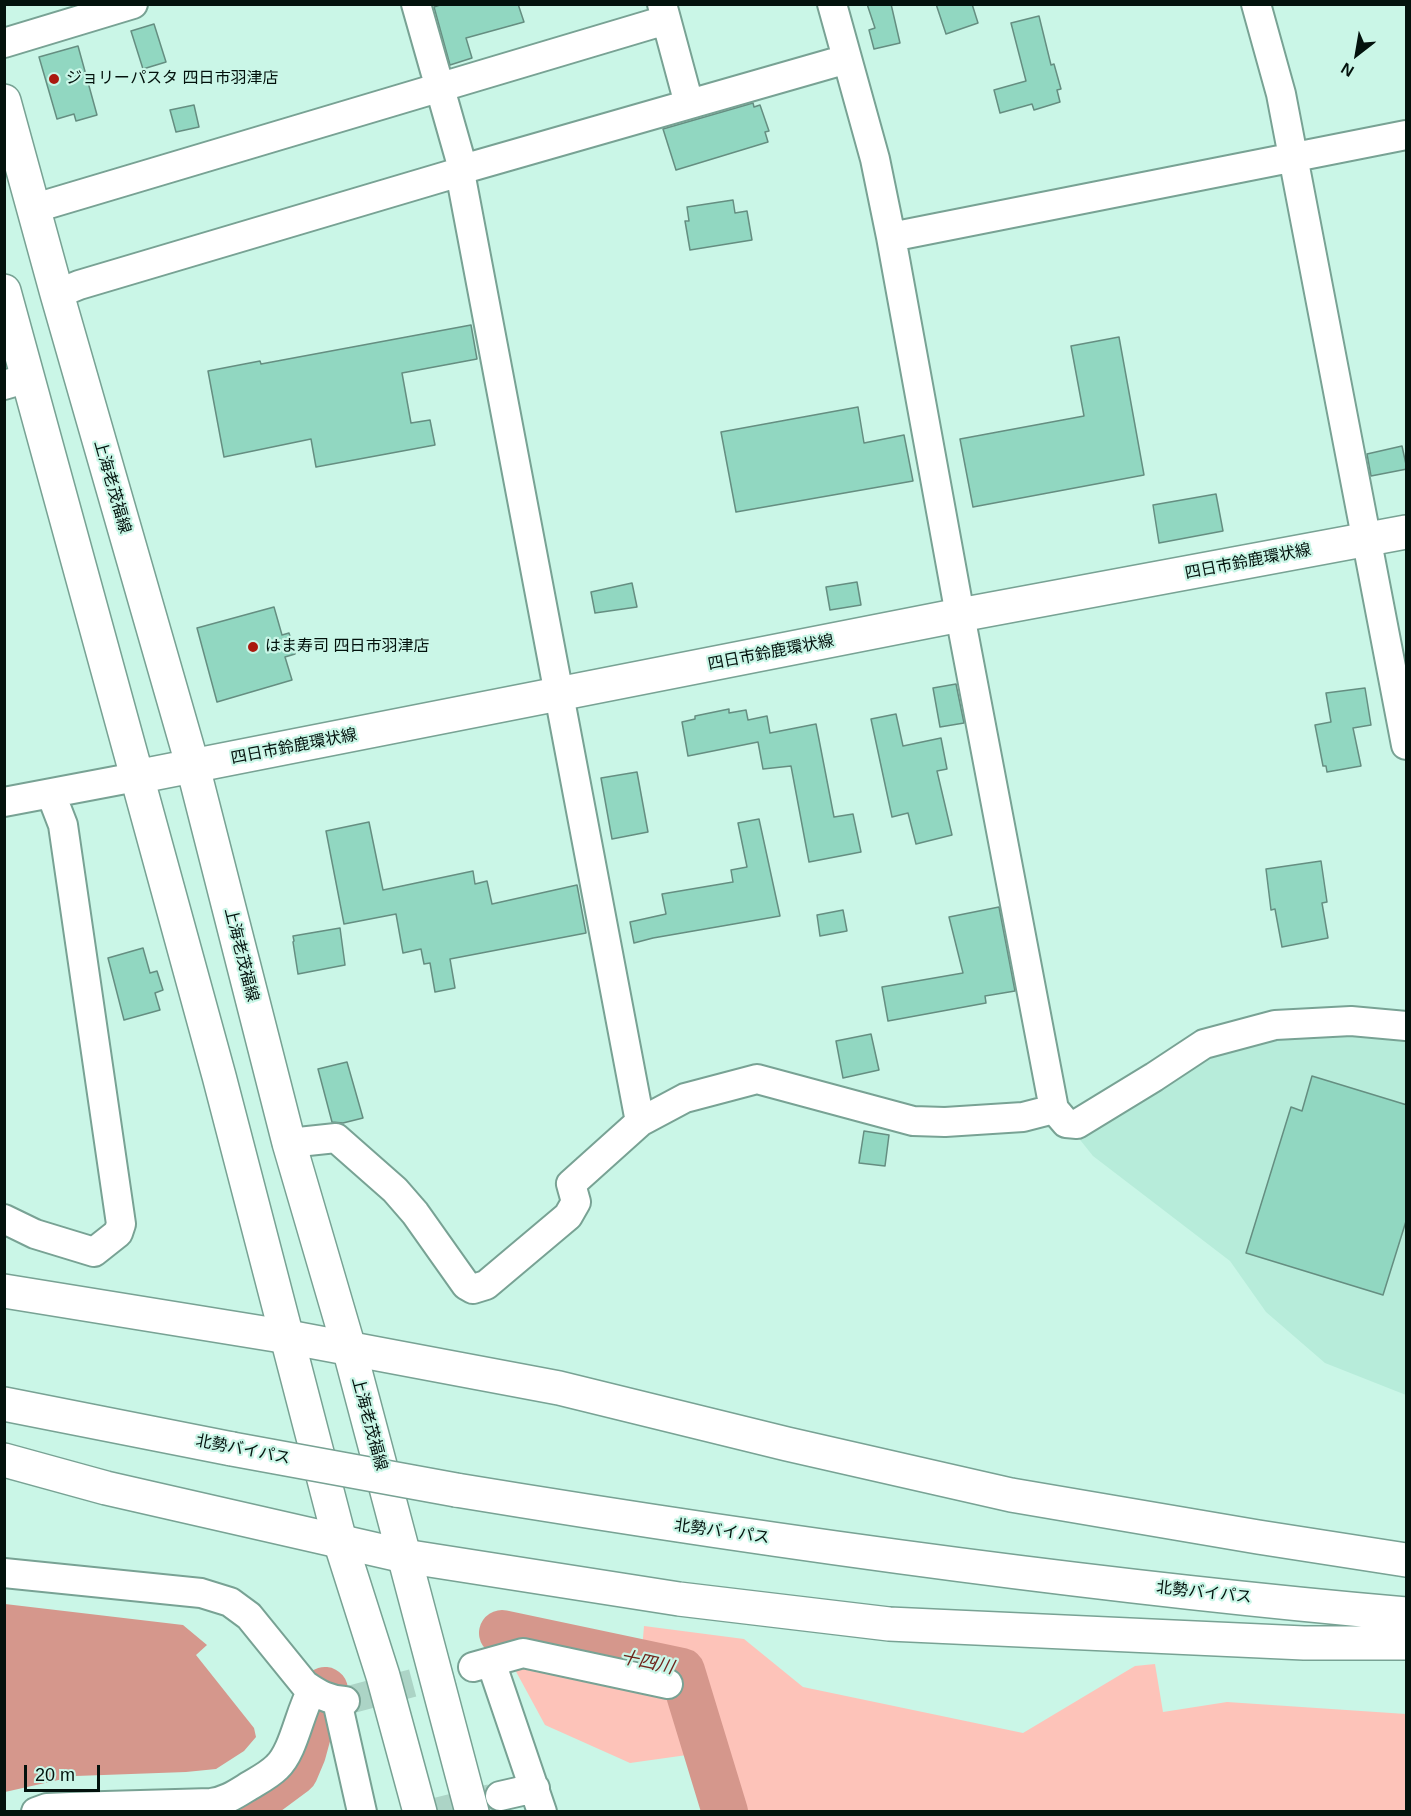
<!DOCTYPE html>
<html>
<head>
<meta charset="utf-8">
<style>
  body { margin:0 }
  #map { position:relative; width:1411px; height:1816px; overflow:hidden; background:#caf6e7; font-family:Arial,sans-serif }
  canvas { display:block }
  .frame { position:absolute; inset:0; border:6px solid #03120d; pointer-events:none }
  .north { position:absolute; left:1327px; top:24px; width:60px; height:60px; -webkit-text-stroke:4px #caf6e7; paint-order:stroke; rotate:211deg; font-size:16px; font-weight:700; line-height:24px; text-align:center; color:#03120d }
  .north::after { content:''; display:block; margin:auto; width:21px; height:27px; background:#03120d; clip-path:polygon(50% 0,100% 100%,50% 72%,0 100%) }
  .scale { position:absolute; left:24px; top:1765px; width:76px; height:27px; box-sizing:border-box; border:3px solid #03120d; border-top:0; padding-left:8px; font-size:18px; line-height:21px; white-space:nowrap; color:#03120d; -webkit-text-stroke:4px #caf6e7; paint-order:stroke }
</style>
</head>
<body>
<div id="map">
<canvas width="1411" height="1816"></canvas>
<div class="frame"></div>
<div class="north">N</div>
<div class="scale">20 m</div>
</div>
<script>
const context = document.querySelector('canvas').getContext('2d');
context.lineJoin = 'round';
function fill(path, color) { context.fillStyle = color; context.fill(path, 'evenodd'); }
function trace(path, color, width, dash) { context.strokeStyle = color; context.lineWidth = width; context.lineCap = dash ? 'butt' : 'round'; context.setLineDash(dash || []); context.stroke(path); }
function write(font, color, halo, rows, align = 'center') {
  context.font = font + ' Arial,"Noto Sans JP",sans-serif'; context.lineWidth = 4.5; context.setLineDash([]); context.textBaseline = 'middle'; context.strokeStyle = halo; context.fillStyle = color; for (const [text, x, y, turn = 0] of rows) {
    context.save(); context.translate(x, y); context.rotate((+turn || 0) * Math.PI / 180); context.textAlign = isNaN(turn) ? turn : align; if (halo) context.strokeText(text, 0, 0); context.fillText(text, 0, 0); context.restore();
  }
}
fill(new Path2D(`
  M 1282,1033 L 1406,1034 L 1406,1395 L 1325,1363 L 1266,1312 L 1230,1261 L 1093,1156 L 1077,1136 L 1199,1053 Z`), '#b7ecda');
fill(new Path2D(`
  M 644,1626 L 744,1639 L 803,1687 L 1023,1733 L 1135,1666 L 1155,1664 L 1163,1712 L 1227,1702 L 1406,1714 L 1406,1811 L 721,1811 L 717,1780 L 687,1755 L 630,1763 L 545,1725 L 500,1642 L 642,1650 Z`), '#fdc3b9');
fill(new Path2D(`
  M 5,1604 L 183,1625 L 207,1645 L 196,1655 L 254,1728 L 256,1737 L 244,1751 L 216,1769 L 186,1772 L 76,1776 L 5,1792 Z`), '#d5978c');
trace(new Path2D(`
  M 502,1633 L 682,1671 L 725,1812
  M 241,1812 L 295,1772 L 303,1753 L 315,1709 L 325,1690`), '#d5978c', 46);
const building = new Path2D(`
  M 443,4 L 518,4 L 524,22 L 466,38 L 472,58 L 450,65 L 434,7 Z
  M 867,4 L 891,4 L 900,43 L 874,49 L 869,30 L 875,28 Z
  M 936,4 L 972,4 L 978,23 L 946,34 Z
  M 1039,16 L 1051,65 L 1054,64 L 1061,89 L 1057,90 L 1060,102 L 1034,110 L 1032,104 L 1000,113 L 994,90 L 1026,81 L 1011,23 Z
  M 154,24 L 166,62 L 143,69 L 131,31 Z
  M 78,46 L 97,115 L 76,121 L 74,114 L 57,119 L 39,57 Z
  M 753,103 L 754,107 L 760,105 L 769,131 L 765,132 L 768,142 L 676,170 L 663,129 Z
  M 194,105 L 199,127 L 176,132 L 170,110 Z
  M 733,200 L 735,213 L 747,211 L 752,240 L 690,250 L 685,221 L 689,221 L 687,207 Z
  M 471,325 L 477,359 L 402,373 L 411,423 L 430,420 L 435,445 L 316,467 L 311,439 L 224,457 L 208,371 L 260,361 L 261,364 Z
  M 1119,337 L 1144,475 L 973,507 L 960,439 L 1084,416 L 1071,346 Z
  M 858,407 L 864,443 L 904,435 L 913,481 L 736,512 L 721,432 Z
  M 1402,446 L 1407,469 L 1371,476 L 1367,454 Z
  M 1216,494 L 1223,531 L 1159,543 L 1153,505 Z
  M 857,582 L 861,605 L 830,610 L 826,587 Z
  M 632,583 L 637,607 L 595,613 L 591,592 Z
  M 274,607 L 282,635 L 289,633 L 295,654 L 285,657 L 292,680 L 217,702 L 197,628 Z
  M 956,684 L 964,723 L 940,727 L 933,688 Z
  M 1365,688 L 1371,725 L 1353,728 L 1361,766 L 1327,772 L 1326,766 L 1323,766 L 1315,725 L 1331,722 L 1326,693 Z
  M 729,709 L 729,713 L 746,710 L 748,720 L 767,716 L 770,733 L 816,724 L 834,817 L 853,814 L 861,852 L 809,862 L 791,766 L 763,769 L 758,742 L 688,756 L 682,722 L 695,719 L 695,716 Z
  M 896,714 L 903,746 L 941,738 L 947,769 L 937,771 L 952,835 L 916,844 L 908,813 L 892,817 L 871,719 Z
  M 637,772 L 648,832 L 612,839 L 601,778 Z
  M 759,819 L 780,916 L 653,938 L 634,943 L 630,922 L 666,914 L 662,894 L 733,882 L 731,870 L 747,867 L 738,823 Z
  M 369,822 L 383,890 L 473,871 L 475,884 L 487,881 L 492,904 L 577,885 L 586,933 L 450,959 L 455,988 L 435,992 L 430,963 L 424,964 L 421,949 L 403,953 L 396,914 L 344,924 L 326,831 Z
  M 1321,861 L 1327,902 L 1322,903 L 1328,938 L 1282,947 L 1275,909 L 1271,910 L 1266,869 Z
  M 999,907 L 1015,991 L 985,996 L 986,1003 L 888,1021 L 882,987 L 963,973 L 949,917 Z
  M 843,910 L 847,931 L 820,936 L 817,915 Z
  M 340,928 L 345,965 L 298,974 L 293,942 L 294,941 L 293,936 Z
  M 143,948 L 150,973 L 157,971 L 163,990 L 155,993 L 160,1010 L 124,1020 L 108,958 Z
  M 871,1034 L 879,1070 L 843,1078 L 836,1041 Z
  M 347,1062 L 363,1118 L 343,1123 L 332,1122 L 318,1069 Z
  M 1312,1076 L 1407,1105 L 1407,1218 L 1383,1295 L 1246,1253 L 1291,1107 L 1302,1111 Z
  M 864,1131 L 889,1135 L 885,1166 L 859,1163 Z`);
fill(building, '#91d7c1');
trace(building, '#658e81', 1.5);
trace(new Path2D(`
  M 345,1701 L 473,1667
  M 435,1812 L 491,1798`), '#acd4c6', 28, [28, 14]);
const minor = new Path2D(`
  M 416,4 L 463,169 L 460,172 L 640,1122
  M 662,4 L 689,104
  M 832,4 L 875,159 L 891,237 L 960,615 L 1054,1109 L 1066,1123 L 1077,1124 L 1154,1077 L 1204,1044 L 1275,1025 L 1351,1021 L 1406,1026
  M 1256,4 L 1281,94 L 1406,745
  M 4,43 L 133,4
  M 463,169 L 847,59
  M 35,208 L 666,20
  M 891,237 L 1406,135
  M 57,294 L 79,285 L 460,172
  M 4,385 L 28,378
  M 4,802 L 136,777
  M 289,1143 L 336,1138 L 395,1190 L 415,1213 L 466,1285 L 473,1289 L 486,1285 L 568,1216 L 576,1202 L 571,1184 L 640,1122 L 685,1098 L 757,1079 L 913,1121 L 945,1122 L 1023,1117 L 1054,1109
  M 4,1219 L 35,1234 L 94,1252 L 118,1233 L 121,1224 L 63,825 L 51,794
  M 4,1573 L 201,1593 L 230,1602 L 249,1616 L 305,1685 C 318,1694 328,1700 345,1701
  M 491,1662 L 542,1812
  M 473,1667 L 523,1653 L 668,1684
  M 337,1701 L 362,1812
  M 500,1796 L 535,1788
  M 36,1812 L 47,1808 L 70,1807 L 211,1803 C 226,1801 236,1794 249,1786 C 259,1780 269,1775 277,1767 C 294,1751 299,1713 312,1690`);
const major = new Path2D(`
  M 4,101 L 57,294 L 193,767 L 289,1143 L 349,1348 L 472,1812
  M 4,291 L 219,1076 L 340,1541 L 383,1676 L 420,1812
  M 136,777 L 960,615 L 1406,532`);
const highway = new Path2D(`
  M 4,1291 L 288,1337 L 559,1388 L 787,1444 L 1011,1495 L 1258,1537 L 1406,1560
  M 4,1404 L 232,1449
  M 4,1460 L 106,1488 L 404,1556 L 679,1599 L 889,1624 L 1304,1643 L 1406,1643
  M 456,1490 C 772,1542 1088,1586 1406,1614`);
trace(minor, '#78a294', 32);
trace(major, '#78a294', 36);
trace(highway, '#78a294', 36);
trace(minor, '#fff', 28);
trace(major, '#fff', 33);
trace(highway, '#fff', 33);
const highwayBridge = new Path2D(`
  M 232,1449 L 456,1490`);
trace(highwayBridge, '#78a294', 36, []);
trace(highwayBridge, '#fff', 33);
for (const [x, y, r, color] of [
  [54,79,6,"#aa190e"],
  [253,647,6,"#aa190e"]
]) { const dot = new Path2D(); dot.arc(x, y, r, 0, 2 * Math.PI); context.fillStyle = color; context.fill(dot); trace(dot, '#caf6e7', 2); }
write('16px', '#03120d', '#caf6e7', [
  ["ジョリーパスタ 四日市羽津店",66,79],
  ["はま寿司 四日市羽津店",265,647]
], 'left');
write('16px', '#03120d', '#caf6e7', [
  ["上海老茂福線",112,487,74],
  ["四日市鈴鹿環状線",1248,562,-11],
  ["四日市鈴鹿環状線",771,653,-11],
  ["四日市鈴鹿環状線",294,747,-11],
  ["上海老茂福線",241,955,76],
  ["上海老茂福線",369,1424,75],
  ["北勢バイパス",243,1450,11],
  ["北勢バイパス",722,1532,8],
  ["北勢バイパス",1204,1593,6]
]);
write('italic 18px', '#70261d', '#caf6e7', [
  ["十四川",647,1663,12]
]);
</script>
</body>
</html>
